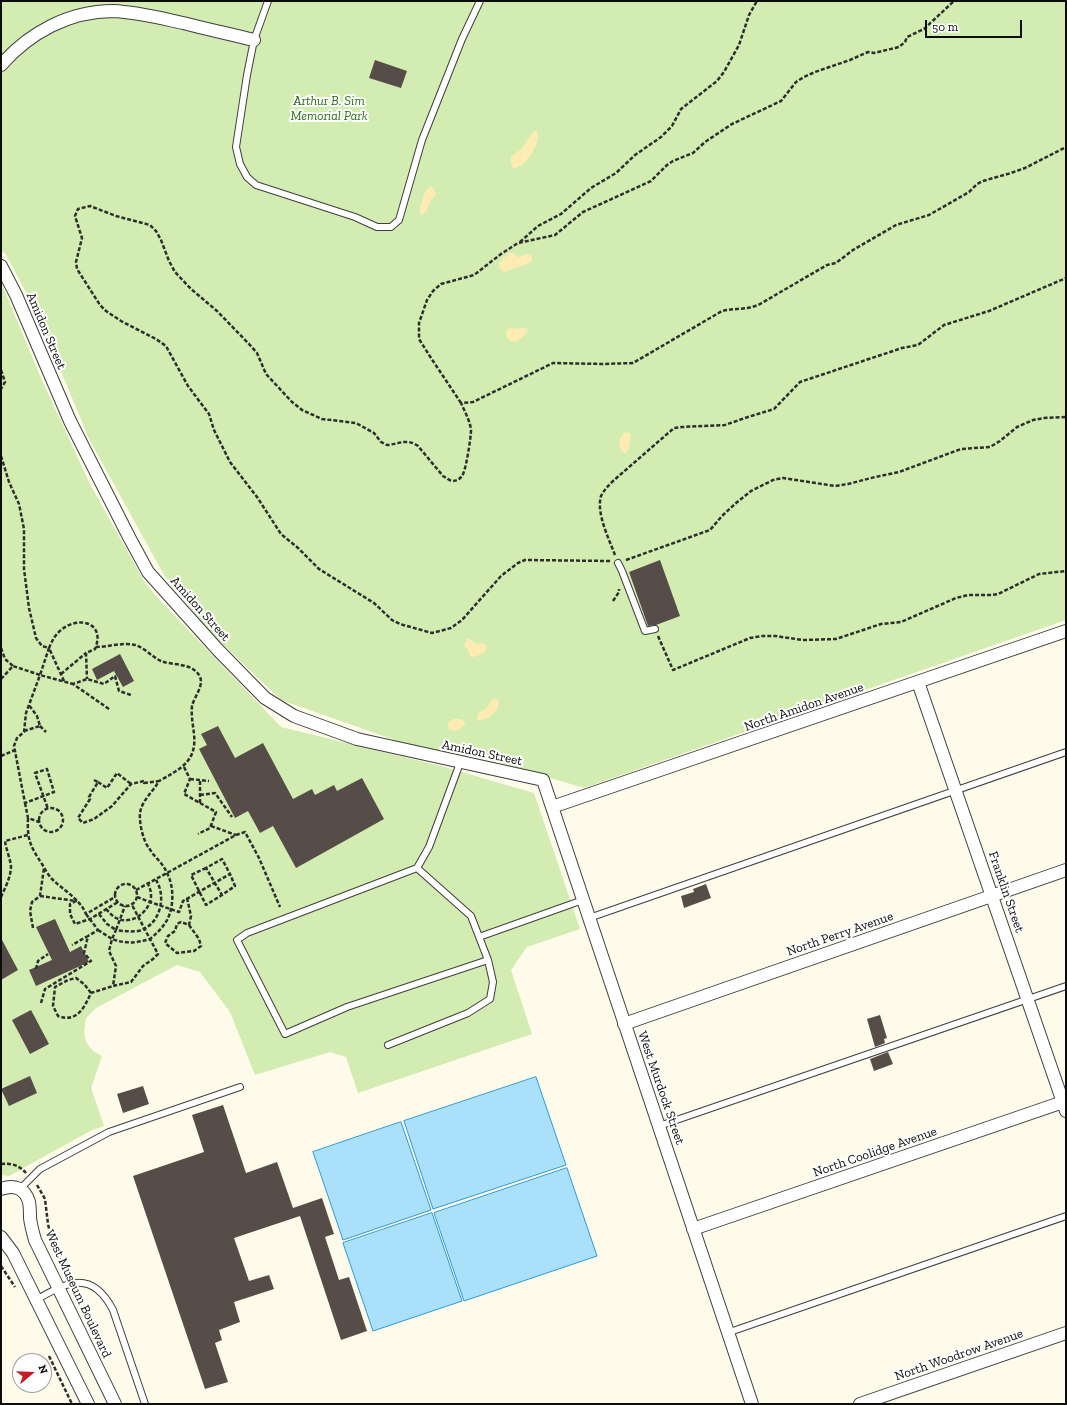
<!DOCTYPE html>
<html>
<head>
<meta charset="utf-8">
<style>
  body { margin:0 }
  #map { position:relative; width:1067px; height:1405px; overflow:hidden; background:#fffbeb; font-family:"Zilla Slab",serif }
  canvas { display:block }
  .frame { position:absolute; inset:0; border:2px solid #0c0c0c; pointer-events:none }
  .north { position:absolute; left:12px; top:1353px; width:40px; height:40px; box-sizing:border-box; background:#fff; border:1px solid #9e9e9e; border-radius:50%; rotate:71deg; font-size:11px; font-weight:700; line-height:16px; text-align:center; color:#0c0c0c }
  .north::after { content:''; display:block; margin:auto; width:14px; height:18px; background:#c71927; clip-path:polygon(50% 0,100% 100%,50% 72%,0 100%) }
  .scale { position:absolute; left:925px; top:20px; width:97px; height:18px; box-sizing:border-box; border:2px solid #0c0c0c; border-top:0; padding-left:5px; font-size:12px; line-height:14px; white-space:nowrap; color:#0c0c0c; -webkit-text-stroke:3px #fff; paint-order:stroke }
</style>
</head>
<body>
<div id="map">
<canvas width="1067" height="1405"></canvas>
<div class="frame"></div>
<div class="north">N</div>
<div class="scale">50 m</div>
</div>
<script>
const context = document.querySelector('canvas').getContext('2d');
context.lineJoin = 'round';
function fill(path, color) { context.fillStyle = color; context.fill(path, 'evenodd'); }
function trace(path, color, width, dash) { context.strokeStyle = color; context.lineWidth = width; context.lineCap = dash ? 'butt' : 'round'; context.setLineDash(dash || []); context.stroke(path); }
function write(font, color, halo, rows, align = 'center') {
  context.font = font + ' "Zilla Slab",serif'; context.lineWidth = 4; context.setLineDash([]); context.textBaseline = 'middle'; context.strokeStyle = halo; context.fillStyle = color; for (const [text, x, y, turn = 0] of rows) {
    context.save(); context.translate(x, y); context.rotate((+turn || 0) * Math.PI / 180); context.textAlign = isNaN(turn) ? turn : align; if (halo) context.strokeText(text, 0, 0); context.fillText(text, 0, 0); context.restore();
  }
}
fill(new Path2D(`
  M 1,1 L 1066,1 L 1066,620 L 584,788 L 469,754 L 460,763 L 281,700 L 211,633 L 164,575 L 89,439 L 37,313 L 5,253 L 1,252 Z
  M 1,282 L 41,378 L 90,484 L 144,581 L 155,595 L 281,727 L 441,766 L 534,793 L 580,929 L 527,947 L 511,970 L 532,1034 L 358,1093 L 346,1057 L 330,1052 L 255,1075 L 230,1012 L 200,972 L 177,965 L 96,1008 L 86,1018 L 84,1032 L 86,1042 L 93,1051 L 102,1056 L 91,1088 L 104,1126 L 92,1130 L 9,1176 L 1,1175 Z`), '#d2ecb2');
fill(new Path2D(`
  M 536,131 L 538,133 C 540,144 525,169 513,168 L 511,163 L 511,157 L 521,149 L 533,132 Z
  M 430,187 L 433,187 L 436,194 L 430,202 L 426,212 L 421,215 L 420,208 C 423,201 423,191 430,187 Z
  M 509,253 L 513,253 L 518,257 L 528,254 L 532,256 L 532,260 L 529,263 L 504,272 L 499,268 L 499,263 Z
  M 510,327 L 515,329 L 525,328 L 528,331 L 517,342 C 509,342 506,339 506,331 Z
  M 626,432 L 631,434 L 631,436 L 628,451 L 625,454 C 618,449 617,436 626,432 Z
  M 467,639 L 470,639 L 476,644 L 484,643 C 492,651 479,656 472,657 L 470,656 L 468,649 L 464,646 Z
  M 492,699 L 497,699 L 499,702 C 499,712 487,721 477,720 L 478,713 L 486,709 Z
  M 454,719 L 462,719 L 465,723 L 464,726 L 456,731 L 449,730 L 448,726 L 448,722 Z`), '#ffecb3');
const water = new Path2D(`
  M 536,1077 L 566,1165 L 433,1209 L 404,1121 Z
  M 401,1122 L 431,1210 L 343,1240 L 313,1152 Z
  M 567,1168 L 597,1256 L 464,1301 L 434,1213 Z
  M 432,1213 L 462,1301 L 373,1331 L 343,1243 Z`);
fill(water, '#abe0fb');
trace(water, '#2c99d8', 1);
fill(new Path2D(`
  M 375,60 L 407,71 L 401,88 L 369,78 Z
  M 660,560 L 680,616 L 656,625 L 648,626 L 629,572 Z
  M 120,654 L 134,681 L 123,687 L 114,671 L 97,680 L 92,669 Z
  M 218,726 L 235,758 L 263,743 L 293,799 L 312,789 L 315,795 L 334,785 L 337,791 L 362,778 L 384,819 L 296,868 L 273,826 L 260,833 L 248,811 L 235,818 L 199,749 L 207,745 L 201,734 Z
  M 706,884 L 711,898 L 684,908 L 681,896 L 694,892 L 693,889 Z
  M 55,919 L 70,952 L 81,946 L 89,962 L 36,986 L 29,970 L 52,960 L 36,927 Z
  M 1,938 L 18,970 L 1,980 Z
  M 31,1010 L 49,1044 L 30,1054 L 12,1020 Z
  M 880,1015 L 887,1038 L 884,1039 L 885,1043 L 875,1047 L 867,1019 Z
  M 888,1052 L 893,1064 L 874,1071 L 870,1059 Z
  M 30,1076 L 37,1093 L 9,1106 L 1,1089 Z
  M 143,1086 L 149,1104 L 123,1113 L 117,1094 Z
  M 223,1105 L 246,1173 L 277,1162 L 293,1208 L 322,1198 L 334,1234 L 325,1237 L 339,1280 L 349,1277 L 367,1331 L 341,1340 L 300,1216 L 234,1238 L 249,1281 L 269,1275 L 274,1289 L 234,1302 L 240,1322 L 219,1330 L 222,1340 L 215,1343 L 228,1382 L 205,1389 L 133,1176 L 204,1152 L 192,1115 Z`), '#564d48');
const service = new Path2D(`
  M 268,1 L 254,40 L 247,75 L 236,147 L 240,164 L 247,177 L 256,185 L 355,217 L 377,227 L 391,227 L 399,220 L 422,140 L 462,39 L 480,1
  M 618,563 L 622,571 L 645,631 L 655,629
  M 417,868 L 471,916 L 488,960 L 347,1007 L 285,1034 L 237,940 L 247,933 L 417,868 L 429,847 L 460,763
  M 589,918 L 1066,752
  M 479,937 L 583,900
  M 388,1045 L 468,1013 L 490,999 L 493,982 L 488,960
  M 659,1126 L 1066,986
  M 20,1189 L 40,1169 L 109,1132 L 240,1087
  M 36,1300 C 68,1281 92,1270 113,1310 L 145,1404
  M 727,1333 L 1066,1216`);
const minor = new Path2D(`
  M 1,65 C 29,33 69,11 113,11 C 137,12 160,18 183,23 C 206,29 230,34 254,40
  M 1,266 L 16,295 L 70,421 L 129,537 L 148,572 L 218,650 L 265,698 L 294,716 L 357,739 L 543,780 L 752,1404
  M 918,682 L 1066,1111
  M 552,807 L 1066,631
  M 624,1024 L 1066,870
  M 1,1189 C 14,1184 25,1188 29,1202 C 30,1207 30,1213 30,1218 C 31,1226 33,1233 35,1240 L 115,1404
  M 693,1229 L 1066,1101
  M 1,1237 L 13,1253 L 88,1404
  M 860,1404 L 1066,1333`);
trace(service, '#3f3f3f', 8);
trace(minor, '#3f3f3f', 14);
trace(new Path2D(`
  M 520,242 L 538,226 L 561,214 L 591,188 L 616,173 L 635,155 L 661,137 L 672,126 L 681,109 L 717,81 L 724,72 L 739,45 L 749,15 L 757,1
  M 1,370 L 5,382 L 1,389
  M 461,403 L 431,358 L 419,339 L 419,323 L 427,300 L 433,291 L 441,284 L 474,275 L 501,254 L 518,243 L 555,235 L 583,212 L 651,181 L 667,165 L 673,161 L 693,153 L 705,142 L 732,124 L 781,101 L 796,82 L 804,77 L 815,72 L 850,60 L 868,52 L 874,53 L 899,47 L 905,42 L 907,37 L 924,29 L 954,1
  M 1,456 L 9,482 L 19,504 L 24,529 L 24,569 L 29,608 L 36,638 L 42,646 L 49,648 L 40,675 L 73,684
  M 615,555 C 609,539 596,513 601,496 C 604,490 608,486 613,481 L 674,428 L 682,427 L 725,425 L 748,417 L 774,409 L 800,382 L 902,348 L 918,345 L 944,325 L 989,311 L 1066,278
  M 626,560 L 710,530 L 722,516 L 736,503 L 751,491 L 773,480 L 783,478 L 835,486 L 848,484 L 875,477 L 899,472 L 961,449 L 990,447 L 1000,441 L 1017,427 L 1033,420 L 1044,418 L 1066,417
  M 610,561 L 525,560 L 518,563 L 501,576 L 462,620 L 451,628 L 432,633 L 400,624 L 392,620 L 374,603 L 319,569 L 298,548 L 281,534 L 257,497 L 230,462 L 214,430 L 209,414 L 188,386 L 166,346 L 156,339 L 121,321 L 106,311 L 100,305 L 77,269 L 76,262 L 82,238 L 75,216 L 78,209 L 90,206 L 116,216 L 150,225 L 156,231 L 161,240 L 169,261 L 175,272 L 191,289 L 217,311 L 249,344 L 257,353 L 266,374 L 292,402 L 302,410 L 322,419 L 356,423 L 374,433 L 381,442 L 387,445 C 399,444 407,438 418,446 L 443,476 L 451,481 C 456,481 459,480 462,476 C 466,471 471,437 471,430 C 470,421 465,412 461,403 L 473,402 L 553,363 L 604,364 L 633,363 L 722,311 C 735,308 748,310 760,304 L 827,265 L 836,263 L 853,250 L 896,225 L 929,215 L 969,192 L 977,184 L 983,181 L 1011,173 L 1025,168 L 1066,147
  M 613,601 L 619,592 L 619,589
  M 658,636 L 673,670 L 750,638 L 762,636 L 775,636 L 803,640 L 836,639 L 881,624 L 901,622 L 956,598 L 968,595 L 992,595 L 998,594 L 1039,574 L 1066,571
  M 96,647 C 107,647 124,642 135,645 C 145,648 152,657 161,661 C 173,666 193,662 200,677 C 204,686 194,697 192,706 C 191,715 193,725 194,734 C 197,762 180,769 159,781
  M 1,648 L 5,659 L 13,666
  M 61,674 L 86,653
  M 1,679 L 13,666 L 40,675 L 26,713 L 24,732 L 17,738 L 14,746 L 25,803 L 54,792 L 47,769 L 35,773 L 48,809
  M 64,681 L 49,648 C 52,641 55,635 61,630 C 79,615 106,623 95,649 L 86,653 L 87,679
  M 109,709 L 73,684 L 87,679 L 104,684 L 115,676 L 119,691 L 131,695
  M 40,726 L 46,732
  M 24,731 L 40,726 L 37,716 L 29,705
  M 1,756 L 15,750
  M 184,767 L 190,779 L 184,794 L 216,812 L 210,828 L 198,834
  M 190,779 L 209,781
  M 94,780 L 98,782 L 89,797 L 90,799 L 78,818 L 83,823 L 94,819 L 112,806 L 131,784 L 144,781 L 144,783 L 159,781 C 153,792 142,800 140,813 C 139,822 143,841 149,848 C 154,857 163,863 167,873 C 172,883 173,893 172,903 C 170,920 163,928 150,939 L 132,905
  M 98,782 L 107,788 L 117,773 L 131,784
  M 200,795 L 215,793 L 232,817
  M 25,803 L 28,818 L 39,822
  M 200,803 L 200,780
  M39 820a12 12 0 1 1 24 0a12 12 0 1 1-24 0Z
  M 28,818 C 27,839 30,846 42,864 C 45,869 48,875 52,879 C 63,890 80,899 86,914 L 115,897
  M 211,826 L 236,835
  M 206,868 L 191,875 L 206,905 L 222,895
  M115 895a11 11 0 1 1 22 0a11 11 0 1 1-22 0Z
  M 136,890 L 236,835 L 245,832 L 259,858 L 280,907
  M 40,896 L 76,901 L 70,904 L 70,914 L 75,924 L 90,919 L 118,902
  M 1,897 C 5,888 11,877 11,866 C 10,858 6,849 5,841 L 28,835
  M 137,897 L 150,902 C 152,896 151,890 148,884
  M 187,898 L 191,916 L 189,925 L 181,922 L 177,924 L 175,931 L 168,936 L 165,943 L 177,953 L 194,951 L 201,946 L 199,939 L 189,925
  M 106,909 C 109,912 112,916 116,918 C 130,925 145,915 150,902 L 179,912 L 183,901 L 230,874 L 222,859 L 206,868 L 222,895 L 235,886 L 230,874
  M 86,914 L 98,930 L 88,936
  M 99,914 L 107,924 L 116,930 L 125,906
  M 33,928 L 30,911 L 32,902 L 40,896 L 44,868
  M 98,930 L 112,939 L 109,951 L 116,966 L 113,986 L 131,982 L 143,966 L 153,959 L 158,954 L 150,939 C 136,943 126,944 112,939 L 116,930 C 123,931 130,932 138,931 C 160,926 167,897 156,880
  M 36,969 L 38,961 L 48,954
  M 91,993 L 84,984 L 76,978 L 68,980 L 55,987 L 53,1006 L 58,1016 C 77,1023 84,1008 91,993 L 113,986
  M 41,1003 L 45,989 L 91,961 L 84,953 L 88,936 L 72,945
  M 1,1164 C 11,1163 19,1165 26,1173
  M 37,1185 L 45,1199 L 48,1224 L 52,1242 L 60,1259 L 69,1275
  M 1,1266 L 15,1287
  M 49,1356 L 72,1404`), '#2e2e2e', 2.5, [4, 2]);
trace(service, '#fff', 6);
trace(minor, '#fff', 12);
write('italic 13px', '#2b6918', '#fff', [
  ["Arthur B. Sim",329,101],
  ["Memorial Park",329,116]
]);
write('13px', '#0c0c0c', '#fff', [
  ["Amidon Street",46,331,67],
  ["Amidon Street",200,609,48],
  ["North Amidon Avenue",804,707,-19],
  ["Amidon Street",482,753,12],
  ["Franklin Street",1006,892,71],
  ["North Perry Avenue",840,934,-19],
  ["West Murdock Street",661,1088,71],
  ["North Coolidge Avenue",875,1152,-19],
  ["West Museum Boulevard",78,1294,65],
  ["North Woodrow Avenue",959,1355,-19]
]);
</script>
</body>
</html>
